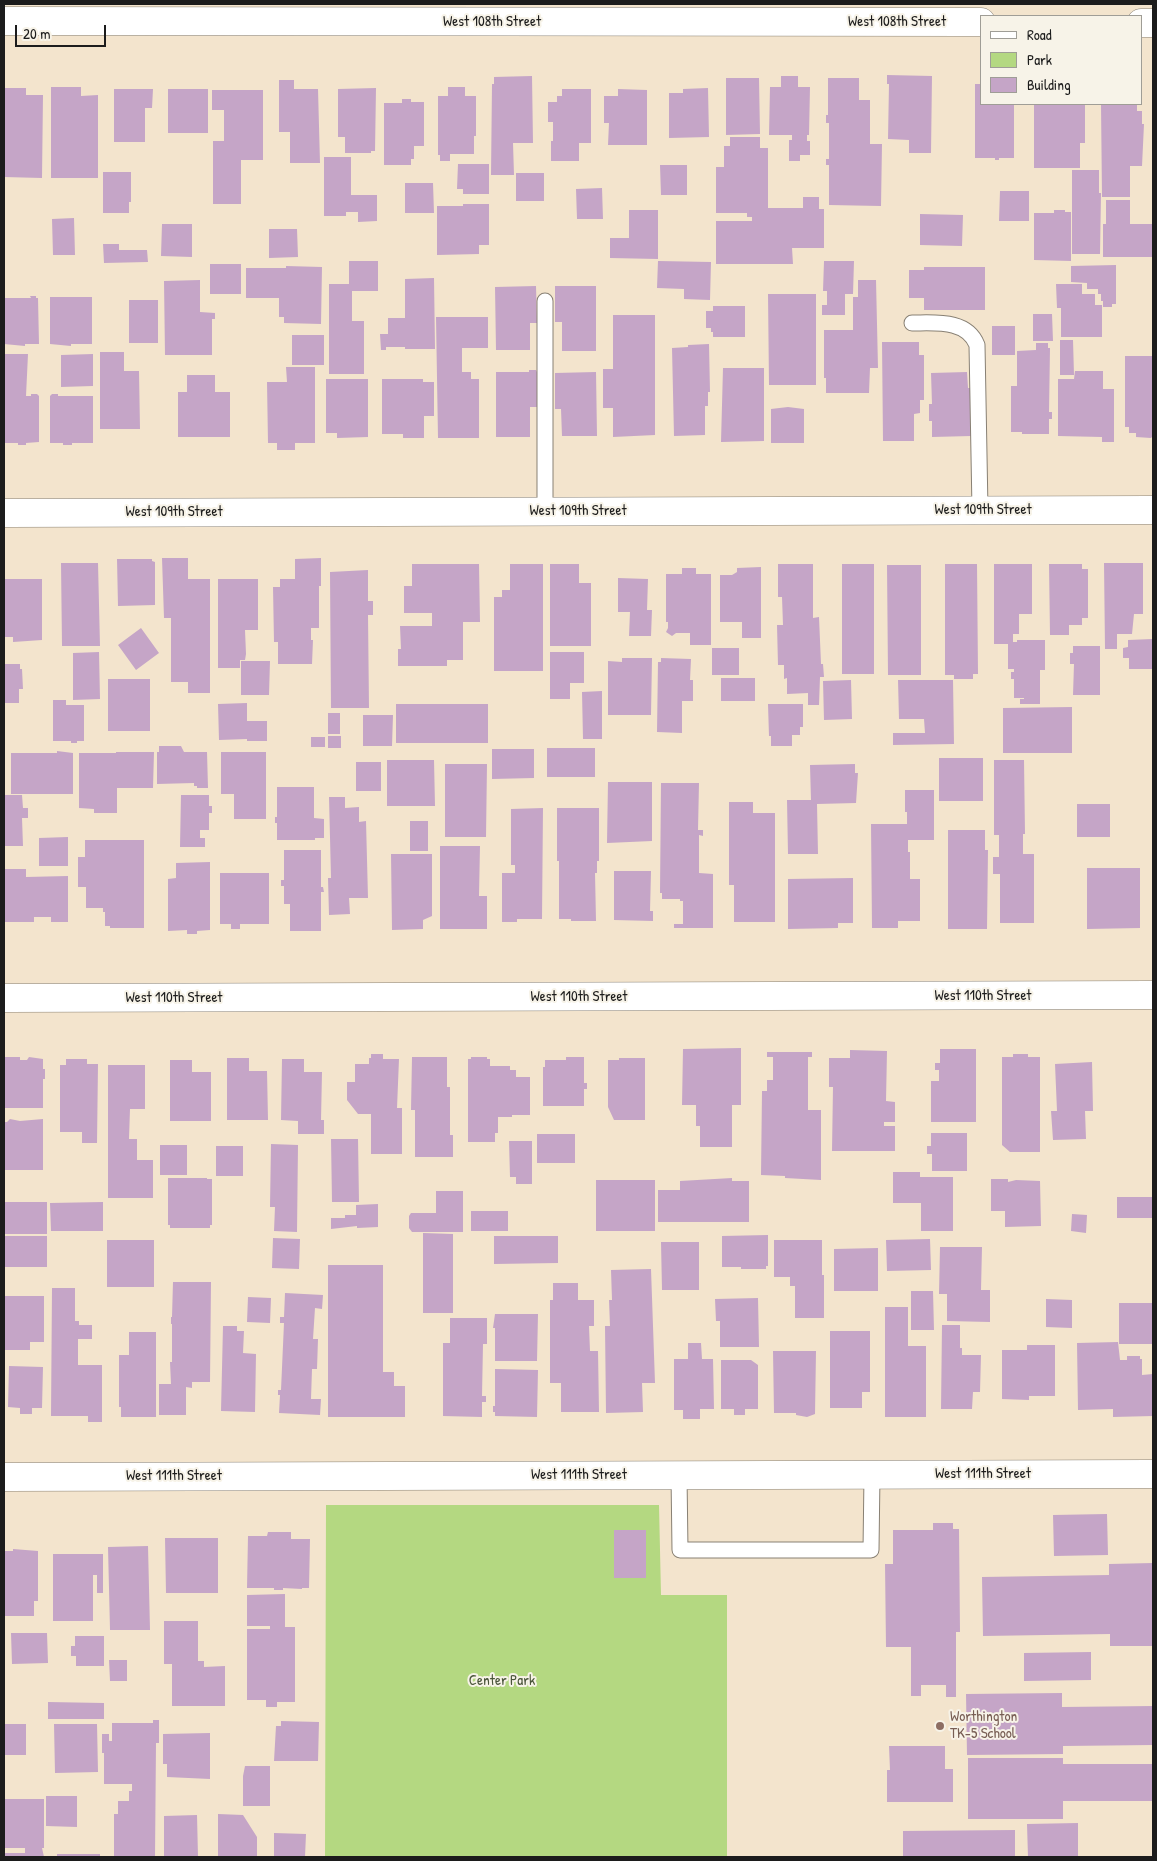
<!DOCTYPE html>
<html>
<head>
<meta charset="utf-8">
<style>
  body { margin:0 }
  #map { position:relative; width:1157px; height:1861px; overflow:hidden; background:#f3e4cd; font-family:"Patrick Hand",sans-serif }
  canvas { display:block }
  .frame { position:absolute; inset:0; border:5px solid #1c1c1c; pointer-events:none }
  .legend { position:absolute; left:980px; top:15px; width:162px; height:90px; box-sizing:border-box; background:#f7f3e8; border:1px solid #9f9d96; margin:0; padding:6px 9px; list-style:none; font-size:15px; color:#1c1c1c }
  .legend li { display:flex; align-items:center; gap:10px; height:25px }
  .legend b { width:25px; border:1px solid #9f9d96 }
  .scale { position:absolute; left:15px; top:25px; width:91px; height:22px; box-sizing:border-box; border:2px solid #1c1c1c; border-top:0; padding-left:6px; font-size:15px; line-height:18px; white-space:nowrap; color:#1c1c1c; -webkit-text-stroke:4px #f7f3e8; paint-order:stroke }
</style>
</head>
<body>
<div id="map">
<canvas width="1157" height="1861"></canvas>
<div class="frame"></div>
<ul class="legend">
<li><b style="height:6px;background:#fff"></b>Road</li>
<li><b style="height:14px;background:#b4d881"></b>Park</li>
<li><b style="height:14px;background:#c5a5c7"></b>Building</li>
</ul>
<div class="scale">20 m</div>
</div>
<script>
const context = document.querySelector('canvas').getContext('2d');
context.lineJoin = 'round';
function fill(path, color) { context.fillStyle = color; context.fill(path, 'evenodd'); }
function trace(path, color, width, dash) { context.strokeStyle = color; context.lineWidth = width; context.lineCap = dash ? 'butt' : 'round'; context.setLineDash(dash || []); context.stroke(path); }
function write(font, color, halo, rows, align = 'center') {
  context.font = font + ' "Patrick Hand",sans-serif'; context.lineWidth = 4; context.setLineDash([]); context.textBaseline = 'middle'; context.strokeStyle = halo; context.fillStyle = color; for (const [text, x, y, turn = 0] of rows) {
    context.save(); context.translate(x, y); context.rotate((+turn || 0) * Math.PI / 180); context.textAlign = isNaN(turn) ? turn : align; if (halo) context.strokeText(text, 0, 0); context.fillText(text, 0, 0); context.restore();
  }
}
fill(new Path2D(`
  M 326,1505 L 659,1505 L 661,1595 L 727,1595 L 727,1857 L 325,1857 Z`), '#b4d881');
fill(new Path2D(`
  M 887,75 L 932,76 L 931,153 L 909,153 L 909,140 L 888,139 L 889,84 L 887,84 Z
  M 532,76 L 533,143 L 513,143 L 514,175 L 491,175 L 492,84 L 494,84 L 494,77 Z
  M 781,76 L 798,76 L 798,87 L 810,87 L 809,135 L 807,135 L 807,141 L 810,141 L 810,155 L 800,155 L 800,161 L 789,161 L 789,140 L 792,140 L 792,135 L 769,135 L 770,87 L 781,87 Z
  M 726,78 L 759,78 L 760,134 L 726,135 Z
  M 828,78 L 859,78 L 859,100 L 870,100 L 870,144 L 882,144 L 881,206 L 829,205 L 829,165 L 826,165 L 826,159 L 829,159 L 829,123 L 826,123 L 826,115 L 828,115 Z
  M 279,80 L 294,80 L 294,89 L 318,89 L 320,163 L 290,163 L 290,132 L 279,132 Z
  M 975,84 L 981,84 L 981,104 L 1014,104 L 1014,158 L 999,158 L 999,160 L 995,160 L 995,158 L 975,158 Z
  M 51,87 L 81,87 L 81,96 L 98,95 L 98,178 L 51,178 Z
  M 448,87 L 465,87 L 465,96 L 476,96 L 476,136 L 474,136 L 474,154 L 450,154 L 450,161 L 440,161 L 440,155 L 438,155 L 438,96 L 448,96 Z
  M 4,88 L 26,88 L 26,95 L 43,95 L 42,178 L 4,177 Z
  M 376,88 L 375,151 L 371,151 L 371,153 L 345,153 L 345,137 L 338,137 L 338,89 Z
  M 708,88 L 709,137 L 669,138 L 669,93 L 683,93 L 683,89 Z
  M 114,89 L 153,89 L 152,108 L 145,108 L 145,142 L 114,142 Z
  M 168,89 L 208,89 L 208,133 L 168,133 Z
  M 562,89 L 591,89 L 591,143 L 579,143 L 579,161 L 551,161 L 551,141 L 553,141 L 553,122 L 548,122 L 548,102 L 557,102 L 557,96 L 562,96 Z
  M 618,89 L 647,90 L 647,145 L 608,145 L 609,123 L 604,123 L 604,96 L 618,96 Z
  M 212,90 L 263,90 L 263,160 L 241,160 L 241,204 L 213,204 L 213,141 L 224,141 L 224,110 L 212,110 Z
  M 402,99 L 411,99 L 411,102 L 424,102 L 424,146 L 414,146 L 414,159 L 411,159 L 411,165 L 384,165 L 384,103 L 402,103 Z
  M 1034,104 L 1085,104 L 1085,143 L 1080,143 L 1080,168 L 1034,168 Z
  M 1101,104 L 1137,104 L 1137,111 L 1142,111 L 1142,124 L 1144,124 L 1142,166 L 1130,166 L 1130,197 L 1102,197 Z
  M 730,137 L 760,137 L 760,148 L 768,148 L 768,208 L 803,208 L 803,197 L 819,197 L 819,209 L 824,209 L 824,248 L 792,248 L 793,264 L 716,264 L 716,221 L 752,221 L 752,217 L 747,217 L 747,213 L 716,213 L 716,167 L 724,167 L 724,146 L 730,146 Z
  M 324,157 L 351,157 L 351,195 L 377,195 L 377,221 L 358,222 L 358,212 L 346,212 L 346,216 L 324,216 Z
  M 458,164 L 489,164 L 489,194 L 463,194 L 463,189 L 457,189 Z
  M 660,165 L 687,165 L 687,195 L 661,195 Z
  M 1072,170 L 1099,170 L 1099,193 L 1101,193 L 1100,254 L 1072,254 Z
  M 103,172 L 131,172 L 131,202 L 129,202 L 129,213 L 103,213 Z
  M 516,173 L 544,173 L 544,201 L 516,201 Z
  M 405,183 L 433,183 L 434,213 L 405,213 Z
  M 602,188 L 603,219 L 577,219 L 576,189 Z
  M 1000,191 L 1029,191 L 1029,221 L 999,221 Z
  M 1106,200 L 1130,200 L 1130,224 L 1153,224 L 1153,257 L 1103,257 L 1103,224 L 1106,224 Z
  M 463,204 L 489,204 L 489,245 L 479,245 L 479,254 L 437,255 L 437,206 L 463,206 Z
  M 629,210 L 658,210 L 658,259 L 610,258 L 610,238 L 629,238 Z
  M 1054,210 L 1065,210 L 1065,212 L 1071,212 L 1071,261 L 1034,260 L 1034,213 L 1054,213 Z
  M 920,214 L 963,215 L 962,246 L 920,245 Z
  M 74,218 L 75,255 L 53,255 L 52,219 Z
  M 162,224 L 192,224 L 192,257 L 161,256 Z
  M 269,229 L 297,229 L 298,257 L 269,258 Z
  M 103,244 L 119,244 L 119,250 L 147,250 L 148,262 L 104,263 Z
  M 349,261 L 378,261 L 378,291 L 352,291 L 352,321 L 364,321 L 364,374 L 329,374 L 329,284 L 349,284 Z
  M 658,261 L 711,262 L 710,300 L 684,299 L 684,289 L 657,288 Z
  M 824,261 L 854,261 L 853,294 L 845,294 L 845,315 L 822,315 L 822,305 L 827,305 L 827,291 L 823,291 Z
  M 210,264 L 241,264 L 241,294 L 210,294 Z
  M 1116,265 L 1116,304 L 1112,304 L 1112,307 L 1103,307 L 1103,301 L 1101,301 L 1101,294 L 1098,294 L 1098,289 L 1087,289 L 1087,283 L 1071,282 L 1071,266 Z
  M 286,266 L 322,267 L 321,324 L 284,323 L 284,317 L 279,317 L 279,298 L 246,298 L 246,268 L 286,268 Z
  M 924,267 L 985,267 L 985,310 L 924,310 L 924,298 L 909,298 L 909,270 L 924,270 Z
  M 434,278 L 435,349 L 405,349 L 405,347 L 386,347 L 386,350 L 381,350 L 380,334 L 388,334 L 388,318 L 405,318 L 405,279 Z
  M 200,280 L 200,312 L 215,313 L 215,319 L 212,319 L 212,355 L 165,355 L 164,281 Z
  M 858,280 L 876,280 L 878,368 L 870,368 L 869,393 L 826,393 L 826,378 L 824,378 L 824,330 L 853,330 L 853,297 L 858,297 Z
  M 1056,284 L 1082,284 L 1082,294 L 1095,294 L 1095,305 L 1102,305 L 1102,337 L 1061,337 L 1061,308 L 1057,308 Z
  M 536,286 L 537,323 L 530,323 L 530,350 L 496,350 L 495,287 Z
  M 555,286 L 596,286 L 596,351 L 562,351 L 562,322 L 555,322 Z
  M 768,294 L 816,294 L 816,385 L 769,385 Z
  M 30,296 L 36,296 L 36,298 L 38,298 L 39,344 L 25,344 L 25,346 L 4,344 L 4,298 L 31,298 Z
  M 50,297 L 92,297 L 92,344 L 71,344 L 71,346 L 50,344 Z
  M 129,300 L 158,300 L 158,343 L 129,343 Z
  M 713,306 L 745,306 L 745,337 L 713,337 L 713,332 L 711,332 L 711,328 L 706,328 L 706,311 L 713,311 Z
  M 1033,314 L 1052,314 L 1053,341 L 1033,341 Z
  M 613,315 L 655,315 L 655,435 L 613,437 L 613,408 L 603,408 L 603,369 L 613,369 Z
  M 436,317 L 488,317 L 488,348 L 462,348 L 462,372 L 471,372 L 471,379 L 479,379 L 479,438 L 438,438 Z
  M 992,326 L 1015,326 L 1015,355 L 992,355 Z
  M 292,335 L 324,335 L 324,365 L 292,365 Z
  M 1060,340 L 1073,340 L 1074,375 L 1060,375 Z
  M 882,342 L 919,342 L 919,355 L 924,355 L 924,400 L 920,400 L 920,413 L 914,414 L 914,441 L 883,441 Z
  M 1036,343 L 1048,343 L 1048,348 L 1050,348 L 1049,412 L 1052,412 L 1052,419 L 1049,419 L 1049,434 L 1022,434 L 1022,432 L 1011,432 L 1011,386 L 1017,386 L 1017,351 L 1036,350 Z
  M 709,344 L 710,392 L 708,392 L 708,406 L 705,406 L 705,435 L 674,436 L 672,348 L 688,347 L 688,345 Z
  M 100,352 L 124,352 L 124,371 L 139,371 L 140,429 L 100,429 Z
  M 4,354 L 28,354 L 26,396 L 31,396 L 31,394 L 37,394 L 39,396 L 39,442 L 26,443 L 26,445 L 18,445 L 18,443 L 4,443 Z
  M 93,354 L 93,386 L 61,387 L 61,355 Z
  M 1125,356 L 1153,356 L 1153,436 L 1151,438 L 1136,437 L 1136,433 L 1129,433 L 1129,427 L 1125,427 Z
  M 286,367 L 315,367 L 315,443 L 295,443 L 295,450 L 277,450 L 277,443 L 268,443 L 267,382 L 287,382 Z
  M 723,368 L 764,368 L 764,441 L 721,442 Z
  M 529,370 L 536,370 L 537,372 L 537,407 L 530,407 L 530,437 L 496,437 L 496,372 L 529,372 Z
  M 1075,371 L 1103,371 L 1103,389 L 1114,389 L 1114,442 L 1102,442 L 1102,437 L 1058,436 L 1058,379 L 1074,379 Z
  M 596,372 L 597,436 L 562,436 L 561,409 L 555,409 L 555,373 Z
  M 967,372 L 968,388 L 970,388 L 971,436 L 932,437 L 932,421 L 929,421 L 929,404 L 932,404 L 931,373 Z
  M 187,375 L 215,375 L 215,392 L 230,392 L 230,437 L 178,437 L 178,392 L 187,392 Z
  M 326,379 L 368,379 L 368,437 L 337,438 L 337,433 L 326,433 Z
  M 382,379 L 423,379 L 423,382 L 434,382 L 434,416 L 424,416 L 424,438 L 403,438 L 403,434 L 382,434 Z
  M 52,394 L 58,394 L 58,396 L 93,396 L 93,443 L 72,443 L 72,445 L 63,445 L 63,443 L 50,443 L 50,396 Z
  M 788,407 L 804,409 L 804,443 L 771,443 L 771,409 Z
  M 162,558 L 188,558 L 188,579 L 210,579 L 210,693 L 188,693 L 188,682 L 171,682 L 171,618 L 164,618 Z
  M 321,558 L 321,586 L 319,586 L 319,628 L 311,628 L 311,640 L 313,640 L 312,664 L 278,664 L 278,642 L 274,642 L 273,587 L 280,587 L 280,579 L 295,579 L 295,559 Z
  M 117,559 L 152,559 L 152,561 L 155,562 L 155,605 L 118,606 Z
  M 61,563 L 98,563 L 100,646 L 62,646 Z
  M 1104,563 L 1143,563 L 1143,614 L 1134,614 L 1132,634 L 1117,634 L 1117,649 L 1105,649 Z
  M 412,564 L 479,564 L 480,622 L 463,622 L 463,660 L 447,660 L 447,666 L 398,666 L 398,649 L 401,649 L 400,626 L 432,626 L 432,613 L 404,613 L 404,586 L 412,586 Z
  M 510,564 L 543,564 L 543,671 L 494,671 L 494,597 L 502,597 L 502,590 L 510,590 Z
  M 550,564 L 579,564 L 579,583 L 591,583 L 591,646 L 550,646 Z
  M 778,564 L 813,564 L 813,618 L 819,617 L 821,664 L 823,664 L 824,677 L 820,677 L 819,705 L 808,705 L 808,693 L 787,694 L 787,678 L 784,679 L 784,665 L 778,665 L 777,625 L 783,625 L 782,597 L 778,597 Z
  M 842,564 L 874,564 L 874,674 L 842,674 Z
  M 945,564 L 977,564 L 978,674 L 973,674 L 973,679 L 954,679 L 954,675 L 945,675 Z
  M 994,564 L 1032,564 L 1032,614 L 1019,614 L 1019,634 L 1013,634 L 1013,642 L 1017,642 L 1017,640 L 1045,640 L 1045,670 L 1040,670 L 1040,704 L 1020,704 L 1020,699 L 1024,699 L 1024,698 L 1014,698 L 1014,679 L 1011,679 L 1011,672 L 1014,672 L 1014,669 L 1008,669 L 1008,644 L 994,644 Z
  M 1049,564 L 1082,564 L 1082,569 L 1088,569 L 1088,618 L 1082,618 L 1082,625 L 1069,625 L 1069,635 L 1050,635 Z
  M 887,565 L 921,565 L 921,675 L 888,675 Z
  M 761,567 L 761,638 L 742,638 L 742,622 L 720,622 L 720,575 L 732,575 L 737,572 L 737,568 Z
  M 682,568 L 696,568 L 696,574 L 711,574 L 711,645 L 690,645 L 690,633 L 676,633 L 672,636 L 666,632 L 668,628 L 668,622 L 666,622 L 666,574 L 682,574 Z
  M 368,570 L 368,601 L 373,601 L 373,615 L 368,615 L 369,708 L 331,708 L 330,572 Z
  M 618,578 L 648,579 L 647,610 L 652,610 L 651,636 L 629,636 L 630,612 L 618,612 Z
  M 5,579 L 42,579 L 42,640 L 13,642 L 13,637 L 5,637 Z
  M 218,579 L 258,579 L 258,630 L 245,630 L 246,654 L 245,660 L 240,660 L 240,668 L 218,668 Z
  M 141,628 L 159,653 L 136,670 L 118,645 Z
  M 1153,639 L 1153,669 L 1129,669 L 1129,658 L 1123,658 L 1123,648 L 1128,647 L 1128,640 Z
  M 1073,646 L 1100,646 L 1100,695 L 1073,695 L 1074,664 L 1070,664 L 1070,653 L 1073,653 Z
  M 712,648 L 739,648 L 739,675 L 712,675 Z
  M 99,652 L 100,699 L 73,700 L 73,653 Z
  M 550,652 L 584,652 L 584,683 L 570,683 L 570,699 L 550,699 Z
  M 622,658 L 652,658 L 651,715 L 608,715 L 608,661 L 622,662 Z
  M 661,658 L 691,659 L 690,680 L 693,680 L 693,701 L 682,701 L 682,733 L 657,732 L 658,662 L 661,662 Z
  M 241,661 L 270,661 L 269,695 L 241,695 Z
  M 4,664 L 20,664 L 20,669 L 22,669 L 23,689 L 19,689 L 19,703 L 4,703 Z
  M 721,678 L 755,678 L 755,701 L 721,701 Z
  M 108,679 L 150,679 L 150,731 L 108,731 Z
  M 851,680 L 852,719 L 824,720 L 823,681 Z
  M 898,680 L 953,680 L 954,744 L 893,745 L 893,733 L 925,733 L 924,719 L 899,719 Z
  M 602,691 L 602,739 L 583,739 L 582,692 Z
  M 53,700 L 66,700 L 66,705 L 84,705 L 84,741 L 77,741 L 77,743 L 71,743 L 71,741 L 53,741 Z
  M 247,703 L 247,721 L 267,721 L 267,741 L 247,741 L 247,739 L 219,740 L 218,704 Z
  M 396,704 L 488,704 L 488,743 L 396,743 Z
  M 768,704 L 803,704 L 803,727 L 800,727 L 800,735 L 792,735 L 792,746 L 771,746 L 771,736 L 769,736 Z
  M 1072,707 L 1072,753 L 1003,753 L 1003,708 Z
  M 328,713 L 340,713 L 340,734 L 328,734 Z
  M 363,715 L 393,715 L 392,746 L 363,746 Z
  M 328,736 L 341,736 L 341,748 L 328,748 Z
  M 311,737 L 325,737 L 325,747 L 311,747 Z
  M 159,746 L 181,746 L 184,752 L 207,752 L 208,788 L 197,788 L 197,786 L 194,786 L 194,783 L 157,784 L 157,752 L 159,752 Z
  M 547,748 L 595,748 L 595,777 L 547,777 Z
  M 492,749 L 534,749 L 534,778 L 492,779 Z
  M 57,751 L 73,753 L 73,794 L 11,794 L 11,753 L 57,753 Z
  M 116,752 L 154,752 L 153,788 L 117,788 L 117,813 L 94,813 L 94,809 L 79,808 L 79,753 L 116,753 Z
  M 221,752 L 266,752 L 266,819 L 234,819 L 234,794 L 221,794 Z
  M 939,758 L 983,758 L 983,801 L 939,801 Z
  M 387,760 L 434,760 L 435,806 L 387,806 Z
  M 994,760 L 1024,760 L 1025,834 L 1023,834 L 1023,854 L 1034,854 L 1034,923 L 1000,923 L 1000,874 L 993,874 L 993,857 L 999,857 L 999,835 L 994,835 Z
  M 356,762 L 381,762 L 381,791 L 356,791 Z
  M 445,764 L 487,764 L 486,837 L 445,837 Z
  M 855,764 L 855,773 L 858,773 L 856,803 L 817,804 L 818,854 L 788,854 L 787,800 L 811,800 L 810,765 Z
  M 608,782 L 652,782 L 652,841 L 607,843 Z
  M 661,783 L 699,783 L 698,830 L 703,830 L 703,836 L 699,835 L 699,873 L 713,874 L 713,928 L 674,928 L 674,924 L 683,924 L 683,901 L 680,901 L 680,899 L 662,899 L 662,893 L 660,893 Z
  M 277,787 L 314,787 L 314,818 L 324,819 L 324,838 L 315,838 L 315,840 L 277,840 L 277,823 L 275,823 L 275,817 L 277,817 Z
  M 905,790 L 934,790 L 934,840 L 908,840 L 908,852 L 910,852 L 910,879 L 920,879 L 920,921 L 898,921 L 898,928 L 872,928 L 871,824 L 907,824 L 907,812 L 905,812 Z
  M 4,795 L 22,795 L 23,808 L 28,808 L 28,818 L 22,818 L 23,846 L 4,846 Z
  M 181,795 L 209,795 L 209,806 L 212,806 L 212,813 L 209,813 L 209,830 L 200,830 L 200,838 L 205,838 L 205,847 L 180,847 Z
  M 329,797 L 345,797 L 345,808 L 359,807 L 359,822 L 366,821 L 368,898 L 349,898 L 350,914 L 329,915 L 328,878 L 331,878 Z
  M 729,802 L 753,802 L 753,813 L 775,813 L 775,922 L 734,922 L 734,885 L 729,885 Z
  M 1077,804 L 1110,804 L 1110,837 L 1077,837 Z
  M 543,808 L 542,919 L 517,919 L 517,922 L 502,922 L 502,873 L 515,873 L 515,865 L 511,865 L 511,809 Z
  M 557,808 L 599,808 L 599,861 L 597,861 L 597,873 L 595,873 L 596,921 L 571,921 L 571,919 L 559,919 L 559,861 L 557,861 Z
  M 410,821 L 428,821 L 428,851 L 410,851 Z
  M 948,830 L 985,830 L 985,850 L 988,850 L 987,929 L 948,929 Z
  M 68,837 L 68,866 L 39,866 L 39,838 Z
  M 85,840 L 144,840 L 144,928 L 110,928 L 110,926 L 105,926 L 105,912 L 103,912 L 103,908 L 86,908 L 86,887 L 78,887 L 78,857 L 85,857 Z
  M 440,846 L 480,846 L 479,896 L 487,896 L 487,929 L 440,929 Z
  M 284,850 L 321,850 L 321,887 L 323,887 L 324,892 L 321,892 L 321,931 L 290,931 L 290,904 L 284,904 L 284,886 L 281,886 L 281,880 L 284,880 Z
  M 391,854 L 432,854 L 432,916 L 423,920 L 423,929 L 392,930 Z
  M 210,862 L 210,930 L 197,931 L 197,934 L 187,934 L 187,930 L 168,931 L 168,879 L 176,878 L 176,863 Z
  M 1087,868 L 1140,868 L 1140,928 L 1087,929 Z
  M 5,869 L 26,869 L 26,877 L 68,876 L 68,922 L 51,922 L 51,917 L 34,917 L 34,922 L 5,922 Z
  M 614,871 L 651,871 L 650,911 L 653,911 L 653,921 L 614,920 Z
  M 220,873 L 269,873 L 269,924 L 240,924 L 240,929 L 231,929 L 231,924 L 220,924 Z
  M 853,878 L 853,923 L 838,923 L 838,928 L 788,929 L 788,879 Z
  M 741,1048 L 741,1105 L 732,1105 L 732,1147 L 700,1147 L 700,1126 L 696,1126 L 696,1105 L 682,1105 L 683,1049 Z
  M 940,1049 L 976,1049 L 976,1122 L 931,1122 L 931,1081 L 939,1081 L 939,1070 L 935,1070 L 935,1063 L 940,1063 Z
  M 850,1050 L 887,1051 L 886,1101 L 895,1102 L 895,1122 L 884,1122 L 884,1126 L 895,1126 L 895,1151 L 832,1151 L 833,1087 L 829,1087 L 829,1058 L 850,1058 Z
  M 767,1052 L 812,1052 L 812,1057 L 808,1057 L 808,1110 L 821,1110 L 821,1180 L 785,1178 L 785,1176 L 761,1175 L 762,1091 L 767,1091 L 767,1080 L 773,1080 L 773,1057 L 767,1057 Z
  M 371,1054 L 383,1054 L 383,1059 L 399,1059 L 397,1108 L 402,1108 L 402,1154 L 371,1154 L 371,1114 L 358,1114 L 347,1100 L 347,1082 L 355,1082 L 355,1064 L 369,1064 L 369,1058 L 371,1058 Z
  M 1013,1054 L 1028,1054 L 1028,1057 L 1040,1057 L 1040,1152 L 1010,1152 L 1002,1145 L 1002,1057 L 1013,1057 Z
  M 5,1057 L 20,1057 L 20,1060 L 27,1060 L 29,1057 L 43,1059 L 43,1069 L 45,1069 L 45,1079 L 43,1079 L 43,1108 L 5,1108 Z
  M 412,1057 L 447,1057 L 447,1087 L 450,1087 L 450,1135 L 453,1135 L 453,1157 L 415,1157 L 415,1110 L 411,1110 Z
  M 471,1057 L 487,1057 L 487,1059 L 490,1059 L 490,1066 L 510,1066 L 510,1070 L 516,1070 L 516,1077 L 530,1077 L 530,1115 L 512,1115 L 512,1117 L 498,1117 L 498,1133 L 495,1133 L 495,1142 L 468,1142 L 468,1059 L 471,1059 Z
  M 566,1057 L 584,1057 L 584,1083 L 587,1083 L 587,1089 L 584,1089 L 584,1106 L 543,1106 L 543,1067 L 545,1067 L 545,1060 L 566,1060 Z
  M 227,1058 L 249,1058 L 249,1071 L 267,1071 L 268,1120 L 227,1120 Z
  M 619,1058 L 645,1058 L 645,1120 L 614,1120 L 608,1107 L 608,1060 L 619,1060 Z
  M 66,1059 L 87,1059 L 87,1064 L 98,1064 L 97,1143 L 82,1143 L 82,1132 L 60,1132 L 60,1065 L 66,1065 Z
  M 282,1059 L 304,1059 L 304,1072 L 322,1072 L 321,1120 L 324,1120 L 324,1134 L 298,1134 L 298,1121 L 281,1120 Z
  M 170,1060 L 192,1060 L 192,1072 L 211,1072 L 211,1121 L 170,1121 Z
  M 1092,1062 L 1093,1111 L 1085,1111 L 1086,1139 L 1053,1140 L 1051,1111 L 1057,1111 L 1055,1064 Z
  M 108,1065 L 145,1065 L 145,1109 L 130,1109 L 129,1139 L 137,1139 L 137,1160 L 153,1160 L 153,1198 L 108,1198 Z
  M 10,1119 L 20,1121 L 43,1119 L 43,1170 L 4,1170 L 4,1122 L 7,1122 Z
  M 931,1133 L 967,1133 L 967,1171 L 932,1171 L 932,1154 L 927,1154 L 927,1146 L 931,1146 Z
  M 537,1134 L 575,1134 L 575,1163 L 537,1163 Z
  M 331,1139 L 358,1139 L 359,1202 L 332,1202 Z
  M 509,1141 L 532,1141 L 532,1184 L 516,1184 L 516,1177 L 510,1177 Z
  M 271,1144 L 298,1145 L 297,1232 L 274,1231 L 275,1207 L 270,1207 Z
  M 160,1145 L 187,1145 L 187,1175 L 160,1175 Z
  M 216,1146 L 243,1146 L 243,1176 L 216,1176 Z
  M 893,1172 L 920,1172 L 920,1177 L 953,1177 L 953,1231 L 921,1231 L 921,1203 L 893,1203 Z
  M 168,1178 L 207,1178 L 207,1179 L 212,1179 L 212,1225 L 210,1225 L 210,1228 L 170,1228 L 170,1225 L 168,1225 Z
  M 732,1178 L 732,1181 L 749,1181 L 749,1222 L 658,1222 L 658,1190 L 680,1190 L 680,1181 Z
  M 991,1179 L 1008,1179 L 1008,1182 L 1016,1180 L 1040,1181 L 1041,1226 L 1005,1227 L 1005,1211 L 991,1211 Z
  M 596,1180 L 655,1180 L 655,1231 L 596,1231 Z
  M 436,1191 L 463,1191 L 463,1232 L 412,1232 L 409,1228 L 409,1216 L 411,1213 L 436,1213 Z
  M 1117,1197 L 1153,1197 L 1153,1218 L 1117,1218 Z
  M 4,1202 L 47,1202 L 47,1234 L 4,1234 Z
  M 103,1202 L 103,1231 L 51,1231 L 50,1203 Z
  M 378,1204 L 378,1227 L 357,1228 L 357,1226 L 331,1229 L 331,1218 L 345,1218 L 345,1215 L 356,1215 L 356,1205 Z
  M 471,1211 L 508,1211 L 508,1231 L 471,1231 Z
  M 1072,1214 L 1087,1215 L 1086,1233 L 1071,1231 Z
  M 423,1233 L 453,1234 L 453,1313 L 423,1313 Z
  M 768,1235 L 768,1266 L 766,1266 L 766,1269 L 741,1269 L 741,1267 L 722,1267 L 722,1236 Z
  M 4,1236 L 47,1236 L 47,1267 L 4,1267 Z
  M 494,1236 L 558,1236 L 558,1263 L 494,1264 Z
  M 273,1238 L 300,1239 L 299,1269 L 272,1268 Z
  M 930,1239 L 931,1270 L 887,1271 L 886,1240 Z
  M 107,1240 L 154,1240 L 154,1287 L 107,1287 Z
  M 774,1240 L 822,1240 L 822,1275 L 824,1275 L 824,1318 L 795,1318 L 795,1286 L 790,1286 L 790,1277 L 774,1277 Z
  M 661,1242 L 699,1242 L 699,1290 L 662,1290 Z
  M 940,1247 L 982,1247 L 981,1290 L 990,1290 L 990,1322 L 947,1321 L 947,1294 L 939,1294 Z
  M 878,1248 L 878,1291 L 834,1291 L 834,1249 Z
  M 328,1265 L 383,1265 L 383,1372 L 394,1372 L 394,1386 L 405,1386 L 405,1417 L 328,1417 Z
  M 651,1269 L 655,1383 L 642,1383 L 643,1412 L 606,1413 L 605,1326 L 610,1326 L 609,1300 L 612,1300 L 611,1270 Z
  M 173,1282 L 211,1282 L 210,1382 L 192,1382 L 192,1388 L 186,1387 L 186,1415 L 159,1415 L 159,1384 L 171,1384 L 170,1362 L 172,1362 L 172,1324 L 171,1324 L 171,1317 L 172,1317 Z
  M 553,1283 L 578,1283 L 578,1300 L 594,1300 L 594,1326 L 589,1326 L 590,1351 L 598,1351 L 599,1412 L 561,1412 L 561,1383 L 550,1383 L 550,1300 L 553,1300 Z
  M 52,1288 L 75,1288 L 75,1321 L 79,1321 L 79,1325 L 92,1325 L 92,1339 L 78,1339 L 78,1365 L 102,1365 L 102,1422 L 88,1422 L 88,1416 L 51,1416 Z
  M 911,1291 L 933,1291 L 934,1330 L 911,1330 Z
  M 285,1293 L 323,1295 L 322,1309 L 315,1308 L 313,1339 L 318,1339 L 317,1369 L 312,1369 L 311,1399 L 321,1399 L 320,1415 L 279,1413 L 280,1395 L 278,1395 L 278,1390 L 281,1390 L 284,1323 L 280,1323 L 280,1317 L 284,1317 Z
  M 4,1296 L 44,1296 L 44,1342 L 30,1342 L 30,1350 L 4,1350 Z
  M 248,1297 L 271,1298 L 270,1323 L 247,1322 Z
  M 758,1298 L 759,1347 L 720,1347 L 720,1321 L 716,1321 L 715,1299 Z
  M 1046,1299 L 1072,1300 L 1072,1328 L 1046,1327 Z
  M 1119,1303 L 1153,1303 L 1153,1344 L 1119,1344 Z
  M 885,1307 L 908,1307 L 908,1346 L 926,1346 L 926,1417 L 885,1417 Z
  M 495,1314 L 538,1314 L 537,1361 L 495,1361 L 495,1328 L 493,1328 Z
  M 450,1318 L 487,1318 L 487,1344 L 483,1344 L 482,1396 L 486,1396 L 486,1402 L 482,1402 L 482,1417 L 443,1416 L 443,1343 L 450,1343 Z
  M 942,1325 L 960,1325 L 960,1348 L 962,1348 L 962,1355 L 981,1355 L 980,1392 L 973,1392 L 972,1409 L 941,1409 Z
  M 223,1326 L 237,1326 L 237,1331 L 244,1331 L 243,1353 L 256,1354 L 255,1412 L 221,1411 Z
  M 830,1331 L 870,1331 L 870,1392 L 862,1392 L 862,1408 L 830,1408 Z
  M 129,1332 L 156,1332 L 156,1417 L 121,1417 L 121,1407 L 119,1407 L 119,1355 L 129,1355 Z
  M 1118,1342 L 1120,1360 L 1127,1360 L 1127,1356 L 1140,1356 L 1140,1359 L 1142,1359 L 1142,1375 L 1153,1374 L 1153,1416 L 1113,1417 L 1113,1409 L 1078,1410 L 1077,1343 Z
  M 688,1343 L 701,1343 L 702,1359 L 713,1359 L 714,1409 L 700,1409 L 700,1419 L 683,1419 L 683,1410 L 674,1410 L 674,1359 L 688,1359 Z
  M 1027,1345 L 1055,1345 L 1055,1396 L 1029,1396 L 1029,1400 L 1002,1399 L 1002,1350 L 1027,1350 Z
  M 773,1351 L 816,1351 L 815,1414 L 807,1417 L 796,1415 L 796,1413 L 774,1413 Z
  M 721,1360 L 751,1360 L 758,1365 L 758,1409 L 745,1409 L 745,1415 L 734,1415 L 734,1409 L 721,1409 Z
  M 9,1366 L 43,1367 L 42,1408 L 32,1408 L 32,1414 L 20,1414 L 20,1408 L 8,1407 Z
  M 495,1369 L 538,1370 L 537,1417 L 495,1416 L 495,1412 L 493,1412 L 493,1406 L 495,1406 Z
  M 1107,1514 L 1108,1555 L 1054,1556 L 1053,1515 Z
  M 933,1523 L 953,1523 L 953,1529 L 959,1529 L 960,1632 L 956,1632 L 956,1697 L 946,1697 L 946,1685 L 921,1685 L 921,1696 L 911,1696 L 911,1647 L 886,1647 L 885,1564 L 893,1564 L 893,1530 L 933,1530 Z
  M 614,1530 L 646,1530 L 646,1578 L 614,1578 Z
  M 268,1532 L 291,1532 L 291,1539 L 310,1539 L 309,1588 L 302,1588 L 302,1589 L 283,1588 L 283,1590 L 274,1590 L 274,1588 L 247,1588 L 248,1536 L 267,1536 Z
  M 165,1538 L 218,1538 L 218,1593 L 166,1593 Z
  M 148,1546 L 150,1630 L 110,1630 L 108,1547 Z
  M 13,1549 L 38,1551 L 38,1601 L 34,1601 L 34,1616 L 4,1616 L 4,1551 L 13,1551 Z
  M 53,1554 L 103,1554 L 103,1593 L 97,1593 L 97,1575 L 93,1575 L 93,1621 L 53,1621 Z
  M 1153,1563 L 1153,1646 L 1110,1646 L 1110,1634 L 983,1636 L 982,1577 L 1109,1575 L 1109,1564 Z
  M 285,1594 L 285,1627 L 295,1627 L 295,1702 L 277,1702 L 277,1707 L 266,1707 L 266,1700 L 247,1700 L 247,1629 L 270,1629 L 270,1626 L 247,1626 L 247,1595 Z
  M 164,1621 L 198,1621 L 198,1661 L 204,1661 L 204,1667 L 225,1666 L 225,1706 L 172,1706 L 172,1664 L 164,1664 Z
  M 11,1633 L 47,1633 L 48,1663 L 12,1664 Z
  M 75,1636 L 104,1636 L 104,1666 L 76,1666 L 76,1656 L 71,1656 L 71,1646 L 75,1646 Z
  M 1091,1652 L 1091,1680 L 1024,1681 L 1024,1653 Z
  M 109,1660 L 127,1660 L 127,1681 L 110,1681 Z
  M 1062,1693 L 1062,1707 L 1153,1706 L 1153,1745 L 1063,1746 L 1063,1754 L 967,1755 L 966,1694 Z
  M 48,1702 L 104,1703 L 104,1719 L 48,1719 Z
  M 153,1720 L 159,1720 L 159,1743 L 156,1743 L 155,1857 L 114,1857 L 114,1814 L 118,1814 L 118,1801 L 129,1801 L 129,1791 L 132,1791 L 132,1784 L 104,1784 L 104,1753 L 102,1753 L 102,1734 L 109,1734 L 109,1741 L 112,1741 L 112,1723 L 153,1723 Z
  M 281,1721 L 319,1722 L 318,1761 L 274,1761 L 276,1726 L 281,1726 Z
  M 4,1724 L 26,1724 L 26,1755 L 4,1755 Z
  M 54,1724 L 97,1724 L 98,1772 L 55,1773 Z
  M 210,1733 L 210,1779 L 167,1777 L 167,1764 L 163,1764 L 163,1734 Z
  M 889,1746 L 945,1746 L 945,1769 L 953,1769 L 953,1802 L 887,1802 L 887,1770 L 890,1770 Z
  M 968,1758 L 1063,1758 L 1063,1764 L 1153,1764 L 1153,1801 L 1063,1801 L 1063,1819 L 968,1819 Z
  M 245,1766 L 270,1766 L 270,1806 L 243,1806 L 243,1776 Z
  M 46,1796 L 77,1796 L 77,1827 L 46,1826 Z
  M 4,1799 L 44,1799 L 44,1848 L 42,1848 L 44,1857 L 4,1857 L 4,1853 L 25,1853 L 25,1848 L 4,1848 Z
  M 218,1814 L 243,1815 L 257,1837 L 257,1857 L 218,1857 Z
  M 197,1815 L 198,1857 L 164,1857 L 164,1816 Z
  M 1078,1823 L 1078,1857 L 1028,1857 L 1027,1824 Z
  M 1015,1830 L 1015,1857 L 903,1857 L 903,1831 Z
  M 274,1833 L 306,1834 L 305,1857 L 274,1857 Z
  M 57,1854 L 100,1854 L 100,1857 L 57,1857 Z`), '#c5a5c7');
const lane = new Path2D(`
  M 545,301 L 545,511
  M 912,323 C 935,323 967,319 977,345 L 980,510
  M 679,1475 L 680,1550 L 871,1550 L 872,1475`);
const street = new Path2D(`
  M 4,21 L 981,22
  M 1141,23 L 1153,23
  M 4,513 L 1153,510
  M 4,998 L 1153,995
  M 4,1477 L 1153,1474`);
trace(lane, '#888074', 17);
trace(street, '#888074', 29);
trace(lane, '#fff', 15);
trace(street, '#fff', 28);
for (const [x, y, r, color] of [
  [940,1726,5,"#8d6e63"]
]) { const dot = new Path2D(); dot.arc(x, y, r, 0, 2 * Math.PI); context.fillStyle = color; context.fill(dot); trace(dot, '#f7f3e8', 2); }
write('15px', '#1c1c1c', '#f7f3e8', [
  ["West 108th Street",492,22],
  ["West 108th Street",897,22],
  ["West 109th Street",983,510],
  ["West 109th Street",578,511],
  ["West 109th Street",174,512],
  ["West 110th Street",983,996],
  ["West 110th Street",579,997],
  ["West 110th Street",174,998],
  ["West 111th Street",983,1474],
  ["West 111th Street",579,1475],
  ["West 111th Street",174,1476]
]);
write('15px', '#4a543a', '#f7f3e8', [
  ["Center Park",502,1681]
]);
write('15px', '#785e54', '#f7f3e8', [
  ["Worthington",950,1717],
  ["TK-5 School",950,1734]
], 'left');
</script>
</body>
</html>
